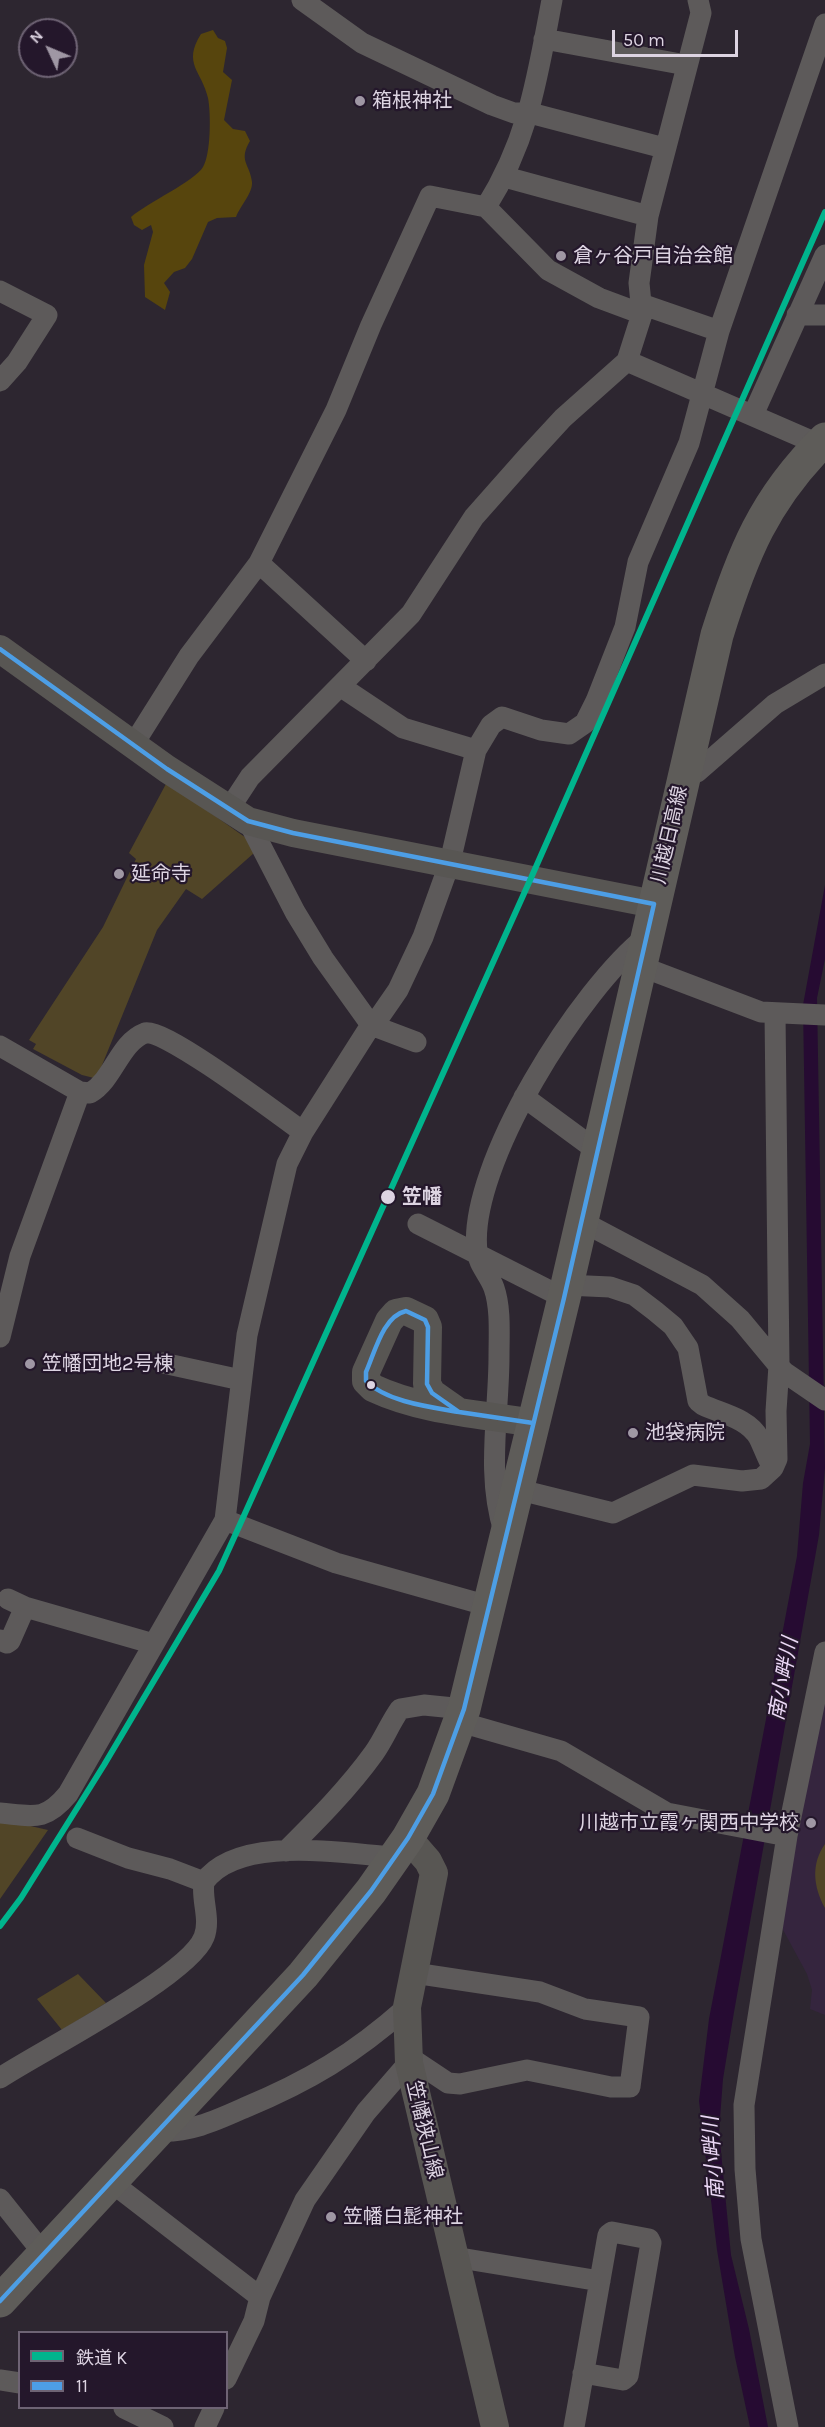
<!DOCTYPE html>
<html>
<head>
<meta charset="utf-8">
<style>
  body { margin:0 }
  #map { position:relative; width:825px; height:2427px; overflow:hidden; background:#2d2630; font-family:Karla,"Noto Sans JP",sans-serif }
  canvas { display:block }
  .legend { position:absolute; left:18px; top:2331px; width:210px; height:78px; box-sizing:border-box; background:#24172b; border:2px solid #6e6374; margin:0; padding:8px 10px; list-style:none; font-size:18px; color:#ddd4e2 }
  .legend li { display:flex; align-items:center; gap:12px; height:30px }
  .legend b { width:30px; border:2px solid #6e6374 }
  .north { position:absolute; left:18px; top:18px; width:60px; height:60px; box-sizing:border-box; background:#24172b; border:2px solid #6e6374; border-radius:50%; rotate:314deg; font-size:16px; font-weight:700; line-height:24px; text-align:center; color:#ddd4e2 }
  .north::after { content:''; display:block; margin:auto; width:21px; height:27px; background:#9f97a4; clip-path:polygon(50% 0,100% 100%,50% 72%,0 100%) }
  .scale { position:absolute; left:612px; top:30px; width:126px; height:27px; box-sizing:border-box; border:3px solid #ddd4e2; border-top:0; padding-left:8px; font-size:18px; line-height:21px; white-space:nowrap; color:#ddd4e2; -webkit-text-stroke:4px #24172b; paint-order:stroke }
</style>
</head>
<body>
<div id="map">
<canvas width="825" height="2427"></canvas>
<ul class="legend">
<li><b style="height:8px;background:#00b48d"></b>鉄道 K</li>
<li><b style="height:8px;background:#4d9ee5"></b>11</li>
</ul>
<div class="north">N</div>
<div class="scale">50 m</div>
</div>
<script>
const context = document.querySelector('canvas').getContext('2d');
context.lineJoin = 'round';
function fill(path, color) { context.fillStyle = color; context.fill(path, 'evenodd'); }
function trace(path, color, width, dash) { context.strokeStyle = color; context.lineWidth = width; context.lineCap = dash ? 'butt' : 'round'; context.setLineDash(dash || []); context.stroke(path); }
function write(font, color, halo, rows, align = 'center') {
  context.font = font + ' Karla,"Noto Sans JP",sans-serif'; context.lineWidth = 4.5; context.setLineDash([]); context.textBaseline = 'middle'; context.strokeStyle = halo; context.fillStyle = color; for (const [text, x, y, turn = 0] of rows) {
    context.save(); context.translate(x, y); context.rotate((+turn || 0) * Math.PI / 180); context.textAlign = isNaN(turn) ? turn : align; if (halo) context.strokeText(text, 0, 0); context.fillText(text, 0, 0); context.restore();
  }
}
fill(new Path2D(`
  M 825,1685 L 825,2015 L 810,2009 L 812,1990 L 807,1974 L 781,1926 Z`), '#35253e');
fill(new Path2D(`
  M 167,782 L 249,840 L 254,853 L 202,899 L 186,889 L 157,930 L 98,1075 L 94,1078 L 82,1075 L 33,1049 L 36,1044 L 29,1040 L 103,927 L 136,859 L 129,853 Z
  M 0,1819 L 48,1830 L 0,1899 Z
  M 825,1844 L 825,1908 C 813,1886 811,1864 825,1844 Z
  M 78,1974 L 106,2003 L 62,2030 L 37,1999 Z`), '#514527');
fill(new Path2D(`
  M 213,30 L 218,38 L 225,41 L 227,48 L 223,72 L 232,80 L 224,120 L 233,129 L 245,131 L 250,141 C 238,161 250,164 252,182 C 253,193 240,206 236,217 L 217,218 L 208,222 L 192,259 L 185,268 L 174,272 L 164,283 L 170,292 L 165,310 L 145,297 L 144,265 L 153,232 L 151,225 L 142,230 L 134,225 L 131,217 C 147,203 195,181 203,167 C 211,154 211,113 208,98 C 202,71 182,64 201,34 Z`), '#57450d');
fill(new Path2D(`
  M 825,885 L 825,959 L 817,998 L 825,1468 L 819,1535 L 734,2012 L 723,2079 L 719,2131 L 731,2255 L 749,2329 L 768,2427 L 750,2427 L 735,2357 L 717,2250 L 699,2101 L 709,2019 L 797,1556 L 803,1483 L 810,1444 L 803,1005 Z`), '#260b32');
trace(new Path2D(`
  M 302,0 L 362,43 L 492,105 L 514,113 L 530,113 L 664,148
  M 552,0 C 537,78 529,138 486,207 L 548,270 L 599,298 L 642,314
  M 544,39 L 686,65
  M 505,177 L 648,216
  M 0,291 L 47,315 L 17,362 L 0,381
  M 641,304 L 719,331
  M 797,315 L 825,315
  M 627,361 L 825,447
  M 753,415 L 825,255
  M 259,563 L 366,661
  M 340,686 L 403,728 L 476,750
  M 133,745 L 189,656 L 259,563 L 336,410 L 371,325 L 430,196 L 486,207
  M 684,776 L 697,772 L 775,704 L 825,674
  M 229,809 L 250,777 L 411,614 L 474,517 L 528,456 L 563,418 L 627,361 L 642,314 L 639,283 L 648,216 L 701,13 L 698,0
  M 248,821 L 295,912 L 323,958 L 371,1025 L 416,1042
  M 640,966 L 761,1012 L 825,1015
  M 0,1046 L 80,1092 L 90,1093 C 114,1079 119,1043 145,1033 C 162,1026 282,1117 303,1132
  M 524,1097 L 596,1150
  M 581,1221 L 702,1285 L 740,1319 L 784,1372 L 825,1400
  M 418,1224 L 564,1298
  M 566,1285 L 610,1287 L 634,1295 L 655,1311 L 673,1326 L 688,1348 L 698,1401 L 703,1405 C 722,1414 748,1418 759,1438 C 764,1448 767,1458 773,1468
  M 0,1337 L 20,1256 L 80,1092
  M 163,1363 L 241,1380
  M 516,1489 L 613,1513 L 693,1475 L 742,1481 L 761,1479 L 773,1468 L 777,1459 L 776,1411 L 779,1365 L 775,1013
  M 225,1520 L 336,1563 L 478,1603 L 488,1603
  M 504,1531 C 486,1475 499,1413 499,1356 C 499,1335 501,1308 494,1288 C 490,1276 478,1264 477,1251 C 467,1166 581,987 647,936
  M 8,1599 L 25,1607
  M 0,1640 L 7,1643 L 10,1641 L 25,1607 L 154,1644
  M 460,1722 L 561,1751 L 667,1813 L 787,1836
  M 0,1813 C 33,1816 45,1822 68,1794 L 225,1520 L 247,1335 L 287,1164 L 303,1132 L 336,1080 L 371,1025 L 380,1016 L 398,990 L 423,937 L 450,862 L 476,750 L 491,725 L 502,717 L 541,730 L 569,734 L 585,723 L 596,701 L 625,627 L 638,562 L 689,443 L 719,331 L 825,24
  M 77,1838 L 128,1858 L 170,1869 L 204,1882
  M 286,1851 C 317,1820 348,1789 374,1753 C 384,1739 390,1723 400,1709 L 424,1705 L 464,1709
  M 0,2078 C 41,2051 189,1976 204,1937 C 211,1919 201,1900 204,1882 C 238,1834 344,1854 395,1857
  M 157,2131 C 189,2133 215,2121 244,2108 C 309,2081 354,2054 407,2007
  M 111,2182 L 260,2297
  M 0,2199 L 43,2253
  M 454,2257 L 600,2281
  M 226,2379 L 254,2321 L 260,2297 L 305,2200 L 366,2112 L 412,2059 L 448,2083 L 460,2084 L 527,2070 L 611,2087 L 630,2087 L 639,2017 L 585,2009 L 540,1992 L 414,1973
  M 0,2380 L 20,2383
  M 124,2408 L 163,2427
  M 205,2427 L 214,2408
  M 574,2427 L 608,2235 L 612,2232 L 649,2239 L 651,2243 L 628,2376 L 623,2380 L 583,2373
  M 788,2427 L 751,2239 L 745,2169 L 744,2105 L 787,1836 L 825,1652`), '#5d5a5a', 21);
trace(new Path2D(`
  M 0,649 L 167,769 L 248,821 L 293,833 L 654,904
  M 459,1412 L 432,1393 L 427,1384 L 428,1327 L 425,1320 L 406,1311 L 396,1313 L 389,1321 L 366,1372 L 366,1381 L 373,1388 C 422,1411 480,1414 533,1423
  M 408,1838 L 428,1861 L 434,1873 L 407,2007 L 409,2063 L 495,2427`), '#585653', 28);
trace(new Path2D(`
  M 0,2301 L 303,1975 L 371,1891 L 408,1838 L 433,1794 L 464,1709 L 564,1298 L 717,635 C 742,555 764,499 825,439`), '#5e5c59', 33);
trace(new Path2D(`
  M 0,649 L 167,769 L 248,821 L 293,833 L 654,904
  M 406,1311 L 425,1320 L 428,1327 L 427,1384 L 432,1393 L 459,1412 C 430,1407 387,1402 366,1381 L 366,1372 C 375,1352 383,1316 406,1311 Z
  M 459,1412 L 533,1423
  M 0,2301 L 303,1975 L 371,1891 L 408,1838 L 433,1794 L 464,1709 L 564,1298 L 654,904`), '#4d9ee5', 4.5);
trace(new Path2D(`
  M 0,1926 L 21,1898 L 104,1765 L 219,1571 L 531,878 L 825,212`), '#00b48d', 6);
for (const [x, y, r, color] of [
  [360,101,6,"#9f97a4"],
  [561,256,6,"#9f97a4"],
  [119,874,6,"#9f97a4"],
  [388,1197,8,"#ddd4e2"],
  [30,1364,6,"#9f97a4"],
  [371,1385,5,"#ddd4e2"],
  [633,1433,6,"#9f97a4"],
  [811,1823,6,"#9f97a4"],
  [331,2217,6,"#9f97a4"]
]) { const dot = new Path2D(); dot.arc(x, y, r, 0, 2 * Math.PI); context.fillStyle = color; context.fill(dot); trace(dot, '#24172b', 2); }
write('20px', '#ddd4e2', '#24172b', [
  ["箱根神社",372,101],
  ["倉ヶ谷戸自治会館",573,256],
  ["延命寺",131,874],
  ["笠幡団地2号棟",42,1364],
  ["池袋病院",645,1433],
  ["川越市立霞ヶ関西中学校",799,1823,"right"],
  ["笠幡白髭神社",343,2217]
], 'left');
write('20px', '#ddd4e2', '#24172b', [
  ["川越日高線",670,835,-77],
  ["笠幡狭山線",424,2130,77]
]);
write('bold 20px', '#ddd4e2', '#24172b', [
  ["笠幡",402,1197]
], 'left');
write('italic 21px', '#ebd8f6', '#24172b', [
  ["南小畔川",784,1679,-80],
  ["南小畔川",714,2158,-94]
]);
</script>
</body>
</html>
